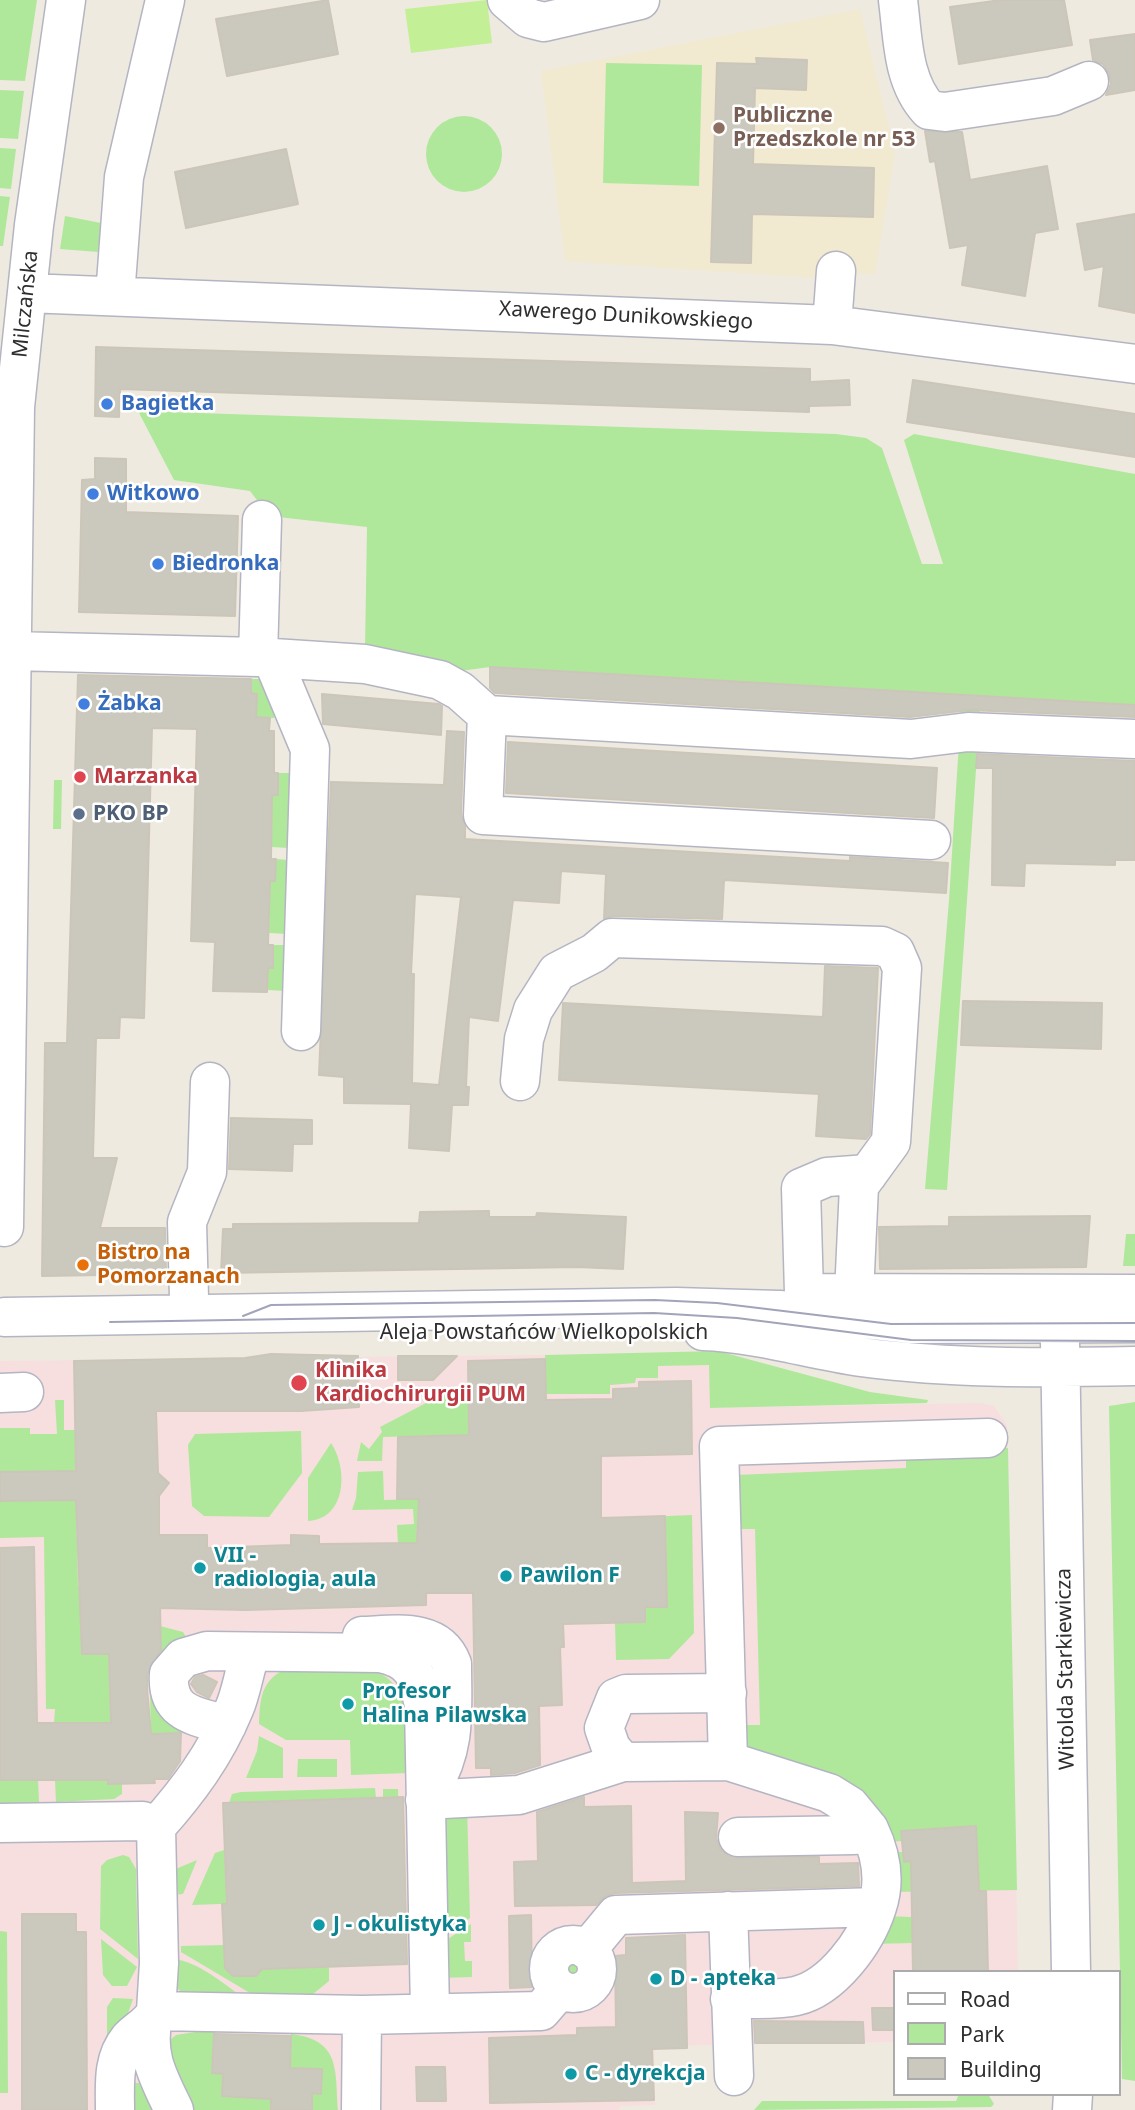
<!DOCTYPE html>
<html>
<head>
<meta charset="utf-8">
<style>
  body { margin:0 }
  #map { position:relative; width:1135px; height:2110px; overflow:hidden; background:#efeae0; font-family:"Noto Sans",sans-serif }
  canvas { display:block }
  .legend { position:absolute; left:893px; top:1970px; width:228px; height:126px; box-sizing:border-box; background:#fff; border:2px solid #ababab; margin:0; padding:9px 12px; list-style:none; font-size:21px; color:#2e2e2e }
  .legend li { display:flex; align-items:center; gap:14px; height:35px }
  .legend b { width:35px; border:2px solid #ababab }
</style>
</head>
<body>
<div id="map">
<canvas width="1135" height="2110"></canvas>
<ul class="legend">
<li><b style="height:9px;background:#fff"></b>Road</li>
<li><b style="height:19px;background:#afe89b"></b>Park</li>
<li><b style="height:19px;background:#cbc8be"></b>Building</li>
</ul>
</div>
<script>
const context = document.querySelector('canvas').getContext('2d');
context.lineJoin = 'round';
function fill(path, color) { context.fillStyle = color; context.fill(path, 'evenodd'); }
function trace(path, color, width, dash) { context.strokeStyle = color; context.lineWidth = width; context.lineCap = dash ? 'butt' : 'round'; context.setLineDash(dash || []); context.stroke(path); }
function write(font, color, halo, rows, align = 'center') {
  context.font = font + ' "Noto Sans",sans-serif'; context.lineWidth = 5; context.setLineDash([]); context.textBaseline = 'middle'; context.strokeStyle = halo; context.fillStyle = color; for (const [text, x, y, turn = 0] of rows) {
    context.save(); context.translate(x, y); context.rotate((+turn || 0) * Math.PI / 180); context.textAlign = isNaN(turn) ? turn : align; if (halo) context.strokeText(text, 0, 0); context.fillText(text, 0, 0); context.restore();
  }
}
fill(new Path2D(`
  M 860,9 L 895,153 L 875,274 L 828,271 L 827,279 L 565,261 L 541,71 Z`), '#f1e9d0');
fill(new Path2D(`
  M 710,1353 L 710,1408 L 981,1403 L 994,1406 L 1007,1425 L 1018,1972 L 895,1972 L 895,2042 L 654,2046 L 655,2105 L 620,2106 L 619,2110 L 0,2110 L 0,1361 Z`), '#f6dfde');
fill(new Path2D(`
  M 0,0 L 37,0 L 25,81 L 0,80 Z
  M 606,63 L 702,65 L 699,186 L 603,183 Z
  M 0,90 L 24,91 L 18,139 L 0,138 Z
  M426 154a38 38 0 1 1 76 0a38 38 0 1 1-76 0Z
  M 0,148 L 16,149 L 11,189 L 0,188 Z
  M 0,196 L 10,197 L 3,246 L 0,246 Z
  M 65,216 L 101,223 L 98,252 L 60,249 Z
  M 138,411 L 836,434 L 866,438 L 882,448 L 922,564 L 943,564 L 904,440 L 914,434 L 1135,474 L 1135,705 L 981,697 L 947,1190 L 925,1189 L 949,900 L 962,695 L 490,667 L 460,671 L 365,650 L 367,527 L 269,516 L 250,491 L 174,480 Z
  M 251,679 L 262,679 L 274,707 L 274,718 L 256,717 L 257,694 L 251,693 Z
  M 278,773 L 292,773 L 289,848 L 271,847 L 272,795 L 278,795 Z
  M 54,780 L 62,780 L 61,829 L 53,829 Z
  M 276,859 L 289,860 L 287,934 L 269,933 L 270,881 L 275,881 Z
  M 273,945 L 287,945 L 286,991 L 267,990 L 268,968 L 273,967 Z
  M 1126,1234 L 1135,1234 L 1135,1266 L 1123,1266 Z
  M 718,1351 L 870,1392 L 928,1400 L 927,1403 L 710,1408 L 709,1365 L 658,1366 L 658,1378 L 636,1378 L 635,1383 L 610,1385 L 610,1394 L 546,1394 L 545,1355 Z
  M 455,1388 L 469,1388 L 469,1452 L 454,1435 L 383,1437 L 382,1461 L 357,1461 L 361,1442 L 369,1449 L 382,1432 L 380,1427 Z
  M 55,1400 L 64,1400 L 64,1430 L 75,1430 L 76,1471 L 0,1472 L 0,1428 L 30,1428 L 30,1434 L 57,1434 Z
  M 1135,1402 L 1135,2081 L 1122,2079 L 1109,1406 Z
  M 301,1431 L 302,1473 L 269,1517 L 204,1516 L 192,1506 L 188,1445 L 195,1434 Z
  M 331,1443 C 348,1468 347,1519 308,1521 L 308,1478 Z
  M 1008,1448 L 1017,1890 L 890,1892 L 891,1852 L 903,1852 L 903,1862 L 977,1859 L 976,1827 L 901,1831 L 902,1841 L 888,1842 L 739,1746 L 738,1725 L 760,1725 L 755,1529 L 735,1529 L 735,1475 L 906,1468 L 906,1453 Z
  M 383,1471 L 384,1500 L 456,1498 L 417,1545 L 398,1545 L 397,1525 L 414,1524 L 413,1509 L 352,1510 L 356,1498 L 358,1472 Z
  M 76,1500 L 78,1586 L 91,1587 L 82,1627 L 82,1654 L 109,1654 L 111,1723 L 54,1723 L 55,1709 L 46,1709 L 44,1537 L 0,1538 L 0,1501 Z
  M 692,1515 L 694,1633 L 669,1659 L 616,1660 L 615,1623 L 645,1622 L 645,1607 L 667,1606 L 666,1533 L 644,1517 Z
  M 160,1626 L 183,1632 L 192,1647 L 181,1733 L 151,1734 L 149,1654 L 161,1653 Z
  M 372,1670 C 416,1685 408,1736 409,1773 L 351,1775 L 350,1740 L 286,1740 L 259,1724 C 260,1703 260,1684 280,1672 Z
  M 259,1736 L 283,1748 L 283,1778 L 246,1778 L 257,1751 Z
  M 298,1759 L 337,1759 L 337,1777 L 297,1777 Z
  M 38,1779 L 39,1802 L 0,1804 L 0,1780 Z
  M 108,1780 L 108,1784 L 122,1784 L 122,1794 L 114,1799 L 56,1802 L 55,1781 Z
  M 375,1788 L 376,1798 L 229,1803 L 232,1794 L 241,1792 Z
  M 383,1789 L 398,1789 L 401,1884 L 247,1903 L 192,1905 L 215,1853 L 383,1798 Z
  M 467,1805 L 470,1918 L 436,1940 L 435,1823 Z
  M 123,1855 L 129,1857 L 136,1869 L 138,1959 L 100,1929 L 101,1866 L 107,1860 Z
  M 197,1860 L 183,1894 L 171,1895 L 171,1871 Z
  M 884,1916 L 912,1917 L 913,1943 L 871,1944 Z
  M 471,1924 L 471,1942 L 464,1942 L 465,1961 L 472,1961 L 472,1977 L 440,1978 L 437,1946 Z
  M 0,1931 L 7,1932 L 8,2093 L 0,2093 Z
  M 101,1939 L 137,1967 L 127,1986 L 112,1986 L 103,1975 Z
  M 224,1945 L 225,1968 L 233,1976 L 256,1976 L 262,1969 L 329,1967 L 329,1981 L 313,1994 L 250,1993 L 181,1952 L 181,1946 Z
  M 573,1951 L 591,1962 L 588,1975 L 576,1987 L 559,1976 L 557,1969 L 562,1957 Z
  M 174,1959 C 199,1962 224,1984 245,1999 L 184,1996 L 175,1985 Z
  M 113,1998 L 133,1999 L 123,2027 L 107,2042 L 107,2007 Z
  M 215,2029 L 212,2072 L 223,2074 L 222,2096 L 271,2099 L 271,2110 L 190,2110 L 165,2044 L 176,2035 Z
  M 291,2034 C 341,2040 335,2070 338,2110 L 312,2110 L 312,2093 L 321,2093 L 321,2069 L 290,2068 Z
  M 129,2083 L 151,2083 L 162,2110 L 128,2110 Z
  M 959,2094 L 988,2094 L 994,2104 L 991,2107 L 754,2110 L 762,2101 L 956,2101 Z`), '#afe89b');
fill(new Path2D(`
  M 487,0 L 492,43 L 411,53 L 405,9 Z`), '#c3ef97');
const building = new Path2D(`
  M 328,0 L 338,54 L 227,76 L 216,19 Z
  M 1001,0 L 1064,0 L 1072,45 L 959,64 L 950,7 Z
  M 1135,34 L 1135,90 L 1106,95 L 1111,84 L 1109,73 L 1103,64 L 1093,60 L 1090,40 Z
  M 756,58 L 807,60 L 806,90 L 755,88 L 753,164 L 874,168 L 873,217 L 752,214 L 751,263 L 711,262 L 717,63 L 757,64 Z
  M 925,131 L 962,132 L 970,180 L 1047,166 L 1058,229 L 1035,233 L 1025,296 L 962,285 L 968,245 L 950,248 L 935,161 L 930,162 Z
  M 286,149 L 298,204 L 186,228 L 175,172 Z
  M 1135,214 L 1135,313 L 1099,306 L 1104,266 L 1085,270 L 1077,224 Z
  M 96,347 L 810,369 L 810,382 L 849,380 L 850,405 L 809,406 L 809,412 L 120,389 L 119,417 L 95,416 Z
  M 913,380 L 1135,414 L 1135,457 L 907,422 Z
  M 95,458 L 126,459 L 126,512 L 238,516 L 235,616 L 79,612 L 82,480 L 95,479 Z
  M 490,667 L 1135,705 L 1135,717 L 969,710 L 910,717 L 495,693 L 490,688 Z
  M 78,675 L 251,679 L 251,693 L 257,694 L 256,717 L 270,718 L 269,731 L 274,731 L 274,773 L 278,773 L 278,795 L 272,795 L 271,859 L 276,859 L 275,881 L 270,881 L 268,945 L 273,945 L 273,968 L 268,968 L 267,992 L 213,991 L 215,942 L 191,941 L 197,729 L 152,728 L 144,1018 L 120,1017 L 119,1038 L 96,1038 L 93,1158 L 117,1158 L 100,1228 L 165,1228 L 166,1274 L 42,1276 L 45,1043 L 67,1043 Z
  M 322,694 L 439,704 L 442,706 L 441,735 L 323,724 Z
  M 447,731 L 464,732 L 461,814 L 465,827 L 465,839 L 850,861 L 850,857 L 948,863 L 946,893 L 724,880 L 722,919 L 613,916 L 604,919 L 606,874 L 561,871 L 559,903 L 513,900 L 498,1021 L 469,1017 L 466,1087 L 469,1087 L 468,1105 L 452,1105 L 449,1151 L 409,1148 L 411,1104 L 344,1103 L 344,1077 L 319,1075 L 331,782 L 444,785 ZM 415,894 L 461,897 L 439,1085 L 412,1083 L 414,974 L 411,974 Z
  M 508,742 L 937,768 L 934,818 L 506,793 Z
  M 977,754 L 1135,761 L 1135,860 L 1115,860 L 1115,865 L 1025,863 L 1024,886 L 992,885 L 993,768 L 976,768 Z
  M 825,966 L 878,968 L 870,1134 L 866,1139 L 816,1136 L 819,1094 L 559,1080 L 563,1003 L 823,1017 Z
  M 963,1001 L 1102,1003 L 1101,1049 L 961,1045 Z
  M 231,1118 L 312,1120 L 312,1144 L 293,1144 L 292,1171 L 229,1169 Z
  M 489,1211 L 489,1217 L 536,1217 L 537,1213 L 626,1217 L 623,1269 L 577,1267 L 221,1273 L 223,1229 L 233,1229 L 233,1224 L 419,1223 L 420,1212 Z
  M 1090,1216 L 1086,1267 L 880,1269 L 879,1227 L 949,1226 L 949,1217 Z
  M 271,1354 L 358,1356 L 359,1407 L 301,1411 L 156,1411 L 158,1473 L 169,1483 L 159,1496 L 159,1535 L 207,1535 L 207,1548 L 291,1545 L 291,1535 L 319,1536 L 319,1544 L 417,1543 L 419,1499 L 397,1499 L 398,1437 L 469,1435 L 468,1361 L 545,1359 L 546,1400 L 613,1399 L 613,1389 L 639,1388 L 639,1382 L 691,1381 L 692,1454 L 601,1456 L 601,1518 L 665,1516 L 667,1607 L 645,1607 L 645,1622 L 563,1624 L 564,1647 L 560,1647 L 562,1705 L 539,1706 L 540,1765 L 515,1773 L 491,1775 L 491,1768 L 476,1768 L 473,1593 L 426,1593 L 426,1605 L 245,1610 L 160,1608 L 161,1650 L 147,1674 L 147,1688 L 151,1734 L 181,1733 L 180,1761 L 168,1779 L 154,1779 L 155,1783 L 108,1784 L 108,1780 L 0,1780 L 0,1548 L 34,1547 L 37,1723 L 111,1723 L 109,1654 L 82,1654 L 76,1500 L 0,1501 L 0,1472 L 76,1471 L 74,1361 L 245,1358 Z
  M 398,1356 L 457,1356 L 433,1380 L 398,1380 Z
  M 203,1675 L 217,1682 L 209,1698 L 197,1692 L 191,1684 L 195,1677 Z
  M 403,1797 L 407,1964 L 262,1969 L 256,1976 L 233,1976 L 225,1968 L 222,1904 L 227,1904 L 223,1803 Z
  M 584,1797 L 584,1807 L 631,1806 L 632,1883 L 686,1881 L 685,1812 L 718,1813 L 716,1838 L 720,1849 L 728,1856 L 819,1857 L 819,1864 L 858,1863 L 859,1886 L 615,1893 L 606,1896 L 596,1905 L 515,1906 L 514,1862 L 538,1861 L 537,1812 Z
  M 976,1826 L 979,1891 L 986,1891 L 988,1972 L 913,1972 L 911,1861 L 904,1862 L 901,1831 Z
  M 22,1914 L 76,1914 L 76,1932 L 86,1932 L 87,2110 L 22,2110 Z
  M 531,1915 L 532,1987 L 510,1988 L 509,1916 Z
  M 685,1935 L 687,2048 L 652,2049 L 654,2100 L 490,2103 L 489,2038 L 577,2035 L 577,2028 L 616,2027 L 615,1956 L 626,1955 L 626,1938 Z
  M 872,2008 L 895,2008 L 895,2030 L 873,2030 Z
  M 754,2021 L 863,2022 L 864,2043 L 755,2043 Z
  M 214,2034 L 291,2036 L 290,2068 L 322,2069 L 321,2094 L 312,2093 L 312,2110 L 271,2110 L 271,2099 L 222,2096 L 223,2074 L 212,2073 Z
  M 416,2067 L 445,2067 L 446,2101 L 417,2101 Z`);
fill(building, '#cbc8be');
trace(building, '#ccc6b9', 2);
const minor = new Path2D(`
  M 507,0 L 528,18 L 544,22 L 640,0
  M 898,0 C 903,38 902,81 929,110 L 945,112 L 1053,96 L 1089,81
  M 27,293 L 832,325 L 1135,364
  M 115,296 L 124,177 L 165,0
  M 832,325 L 836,271
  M 11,651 L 258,657 L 365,664 L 440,680 L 460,691 L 487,715 L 911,739 L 968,732 L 1135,739
  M 258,657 L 262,520
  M 272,658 L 310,749 L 301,1031
  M 487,715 L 483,815 L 931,840
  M 520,1081 L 524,1039 L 533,1010 L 557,972 L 594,953 L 612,938 L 882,946 L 895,952 L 902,968 L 891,1142 L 859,1186 L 854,1294
  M 4,1227 L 15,407 L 34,225 L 66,0
  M 804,1293 L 801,1188 L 827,1177 L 868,1174
  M 812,1293 L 1135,1294
  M 189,1298 L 187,1222 L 207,1172 L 210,1082
  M 4,1317 L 676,1307 L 779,1310 L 911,1324 L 1135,1323
  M 703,1331 C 757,1333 808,1349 861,1357 C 952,1369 1043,1368 1135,1366
  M 1060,1342 L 1071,1972
  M 0,1393 L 24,1392
  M 362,1636 C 395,1635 438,1627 452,1664 C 452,1711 457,1747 431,1789
  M 227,1725 C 195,1716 166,1714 169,1674 L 183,1658 L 207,1651 L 380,1653 C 413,1660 417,1674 424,1705 L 430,2012
  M 728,1761 L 719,1446 L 988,1438
  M 623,1762 L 611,1748 L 604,1728 L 616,1698 L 626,1694 L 727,1693
  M 425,1800 L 519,1795 L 623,1762 L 728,1761 L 829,1793 L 850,1806 L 869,1829 L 854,1835 L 738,1837
  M 0,1823 L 143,1821 L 156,1827
  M 728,1911 L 734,2076
  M549 1969a24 24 0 1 1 48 0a24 24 0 1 1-48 0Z
  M 587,1950 L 616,1915 L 877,1907 C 886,1880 881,1854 869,1829
  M 730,1999 C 751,1998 775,2001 796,1996 C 832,1988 866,1942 877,1907
  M 156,2011 L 362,2015
  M 153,2018 C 145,2055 158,2077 174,2110
  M 115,2110 C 115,2085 112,2060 129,2039 C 138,2029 151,2024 156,2011 L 159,1963 L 156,1827 C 188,1791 215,1755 234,1709 C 242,1691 244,1670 251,1652
  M 361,2110 L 362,2015 L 541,2011 L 560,1989
  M 1072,2110 L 1073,2094`);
trace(minor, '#b4b5c2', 41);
trace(minor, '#fff', 38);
trace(new Path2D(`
  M 243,1316 L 271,1305 L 655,1300 L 717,1303 L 891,1324 L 1135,1323
  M 110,1322 L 654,1313 L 737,1318 L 911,1340 L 1135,1341`), '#a2a4b9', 2);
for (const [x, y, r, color] of [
  [719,128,7,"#8d6e63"],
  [107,404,7,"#3f7fe0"],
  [93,494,7,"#3f7fe0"],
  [158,564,7,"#3f7fe0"],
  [84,704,7,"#3f7fe0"],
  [80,777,7,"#e0444e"],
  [79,814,7,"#5c6f8a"],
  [83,1265,7,"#e8710a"],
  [299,1383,9,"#e0444e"],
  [200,1568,7,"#0f9aa8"],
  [506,1576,7,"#0f9aa8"],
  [348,1704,7,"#0f9aa8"],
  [319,1925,7,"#0f9aa8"],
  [656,1979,7,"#0f9aa8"],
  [571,2074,7,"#0f9aa8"]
]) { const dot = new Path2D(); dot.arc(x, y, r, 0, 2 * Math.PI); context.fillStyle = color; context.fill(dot); trace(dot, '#fff', 2.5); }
write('bold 21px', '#785e54', '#fff', [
  ["Publiczne",733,116],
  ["Przedszkole nr 53",733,140]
], 'left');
write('21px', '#2e2e2e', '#fff', [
  ["Milczańska",26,304,-84],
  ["Xawerego Dunikowskiego",626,316,3],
  ["Aleja Powstańców Wielkopolskich",544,1333],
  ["Witolda Starkiewicza",1066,1669,-91]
]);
write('bold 21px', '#366cbe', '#fff', [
  ["Bagietka",121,404],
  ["Witkowo",107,494],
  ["Biedronka",172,564],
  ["Żabka",98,704]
], 'left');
write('bold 21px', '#be3a42', '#fff', [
  ["Marzanka",94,777],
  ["Klinika",315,1371],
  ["Kardiochirurgii PUM",315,1395]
], 'left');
write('bold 21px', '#4e5e75', '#fff', [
  ["PKO BP",93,814]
], 'left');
write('bold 21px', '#c56008', '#fff', [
  ["Bistro na",97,1253],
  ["Pomorzanach",97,1277]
], 'left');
write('bold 21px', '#0d838f', '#fff', [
  ["VII -",214,1556],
  ["radiologia, aula",214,1580],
  ["Pawilon F",520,1576],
  ["Profesor",362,1692],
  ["Halina Pilawska",362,1716],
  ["J - okulistyka",333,1925],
  ["D - apteka",670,1979],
  ["C - dyrekcja",585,2074]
], 'left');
</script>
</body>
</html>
